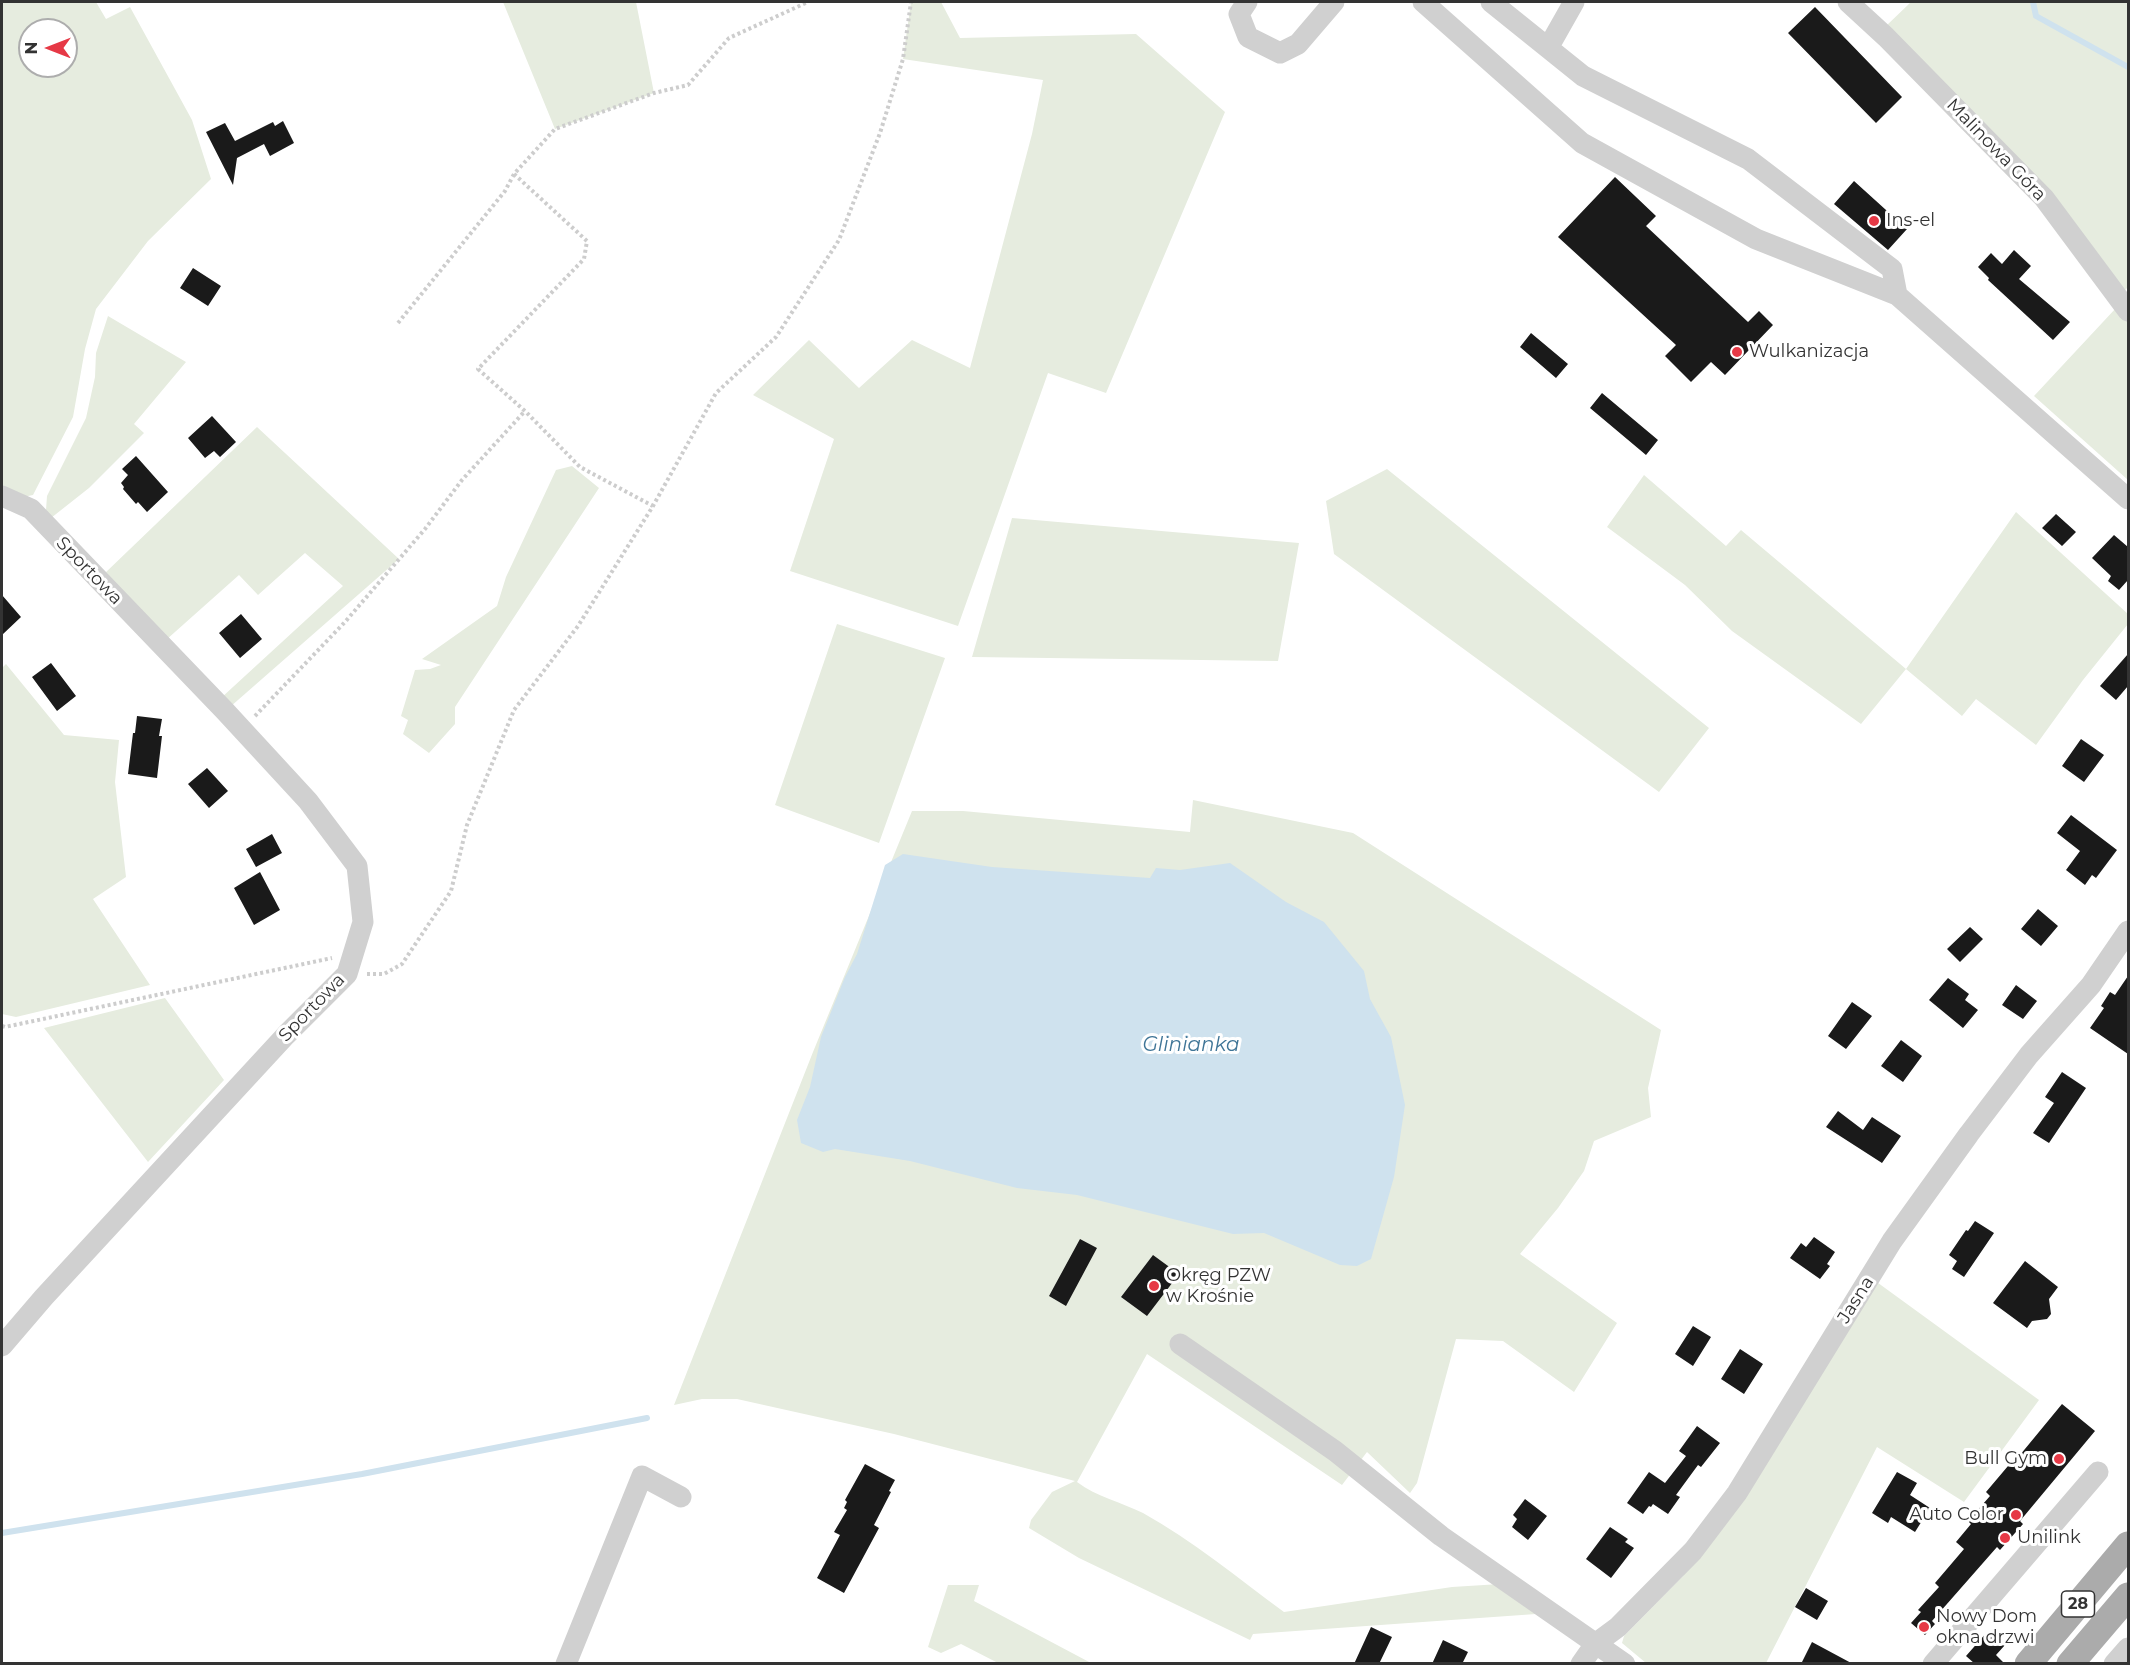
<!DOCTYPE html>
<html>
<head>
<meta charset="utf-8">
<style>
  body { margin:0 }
  #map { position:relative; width:2130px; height:1665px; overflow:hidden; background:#fff; font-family:Montserrat,sans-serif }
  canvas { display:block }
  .frame { position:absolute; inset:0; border:3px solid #333; pointer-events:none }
  .north { position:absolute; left:18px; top:18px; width:60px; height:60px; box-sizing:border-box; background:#fff; border:2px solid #adadad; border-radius:50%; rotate:270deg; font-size:16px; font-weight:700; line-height:24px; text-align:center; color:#333 }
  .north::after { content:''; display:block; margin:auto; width:21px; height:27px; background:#e63946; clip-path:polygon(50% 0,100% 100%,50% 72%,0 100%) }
</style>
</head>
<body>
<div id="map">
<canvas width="2130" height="1665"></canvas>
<div class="frame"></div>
<div class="north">N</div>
</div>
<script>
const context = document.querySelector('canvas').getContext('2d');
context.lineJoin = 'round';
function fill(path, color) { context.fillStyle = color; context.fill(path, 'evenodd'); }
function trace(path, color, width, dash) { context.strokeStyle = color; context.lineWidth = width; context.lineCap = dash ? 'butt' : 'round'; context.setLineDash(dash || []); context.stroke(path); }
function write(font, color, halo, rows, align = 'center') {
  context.font = font + ' Montserrat,sans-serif'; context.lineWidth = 6; context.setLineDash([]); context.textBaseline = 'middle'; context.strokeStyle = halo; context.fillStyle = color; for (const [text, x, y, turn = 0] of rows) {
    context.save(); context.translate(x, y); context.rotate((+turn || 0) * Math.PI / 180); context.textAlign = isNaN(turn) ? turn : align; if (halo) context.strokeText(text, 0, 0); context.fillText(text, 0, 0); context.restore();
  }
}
fill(new Path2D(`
  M 2,2 L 96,2 L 106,19 L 130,7 L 192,120 L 211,179 L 148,241 L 96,309 L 85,349 L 73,417 L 33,495 L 23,497 L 2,489 ZM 30,30 L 66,30 L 66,66 L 30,66 Z
  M 503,2 L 636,2 L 654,93 L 555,129 Z
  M 911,2 L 941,2 L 960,38 L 1136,34 L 1225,112 L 1106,393 L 1048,373 L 958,626 L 790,571 L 834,439 L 753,395 L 809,340 L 859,388 L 912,340 L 970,368 L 1032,134 L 1043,80 L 903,59 Z
  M 1911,2 L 2128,2 L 2128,287 L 2119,296 L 1885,27 Z
  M 2116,308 L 2128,322 L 2128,480 L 2034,396 Z
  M 108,316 L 186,362 L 134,424 L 144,433 L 89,488 L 51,518 L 46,510 L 47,496 L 86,418 L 95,377 L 96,353 Z
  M 257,427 L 399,559 L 230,707 L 221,698 L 343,586 L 305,553 L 258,595 L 239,575 L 166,640 L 104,574 Z
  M 572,466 L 599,488 L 455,707 L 455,724 L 429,753 L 403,734 L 408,720 L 401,716 L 415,670 L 430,669 L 441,665 L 422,659 L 497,606 L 506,577 L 556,470 Z
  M 1387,469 L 1709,728 L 1659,792 L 1334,554 L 1326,501 Z
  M 1644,475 L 1726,546 L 1741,530 L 1906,669 L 2016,512 L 2128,614 L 2128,624 L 2083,680 L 2036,745 L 1976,699 L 1962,716 L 1906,669 L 1861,724 L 1732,631 L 1685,585 L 1607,527 Z
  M 1012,518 L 1299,543 L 1278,661 L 972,657 Z
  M 837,624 L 945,658 L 879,843 L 775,805 Z
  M 6,664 L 64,735 L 119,740 L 115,782 L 126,877 L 93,899 L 150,985 L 16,1017 L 2,1014 L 2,668 Z
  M 1193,800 L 1353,833 L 1661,1030 L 1648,1088 L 1651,1117 L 1594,1141 L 1584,1171 L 1558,1208 L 1520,1254 L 1617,1323 L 1574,1392 L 1503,1341 L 1456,1339 L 1417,1483 L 1410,1493 L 1367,1452 L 1342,1485 L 1147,1354 L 1077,1482 C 1097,1497 1121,1502 1143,1513 C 1192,1540 1239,1579 1284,1612 L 1452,1587 L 1500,1584 L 1536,1614 L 1253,1634 L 1250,1640 L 1079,1558 L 1029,1528 L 1031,1520 L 1052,1492 L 1075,1481 L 894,1434 L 737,1399 L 702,1399 L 674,1405 L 813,1052 L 912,811 L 963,811 L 1190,832 Z
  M 165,998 L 224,1080 L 148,1162 L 44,1028 Z
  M 1874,1280 L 2039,1400 L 1964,1502 L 1877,1447 L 1766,1663 L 1646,1663 L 1622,1643 L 1624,1636 L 1683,1576 Z
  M 948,1585 L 979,1585 L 974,1601 L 1091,1663 L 998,1663 L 961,1644 L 941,1653 L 928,1647 Z`), '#e6ecdf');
fill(new Path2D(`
  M 903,854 L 992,867 L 1150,878 L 1156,868 L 1180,870 L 1230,863 L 1286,902 L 1324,922 L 1364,971 L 1370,999 L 1391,1037 L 1405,1105 L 1394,1177 L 1371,1259 L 1357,1266 L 1340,1265 L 1264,1233 L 1233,1234 L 1077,1195 L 1017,1188 L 910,1161 L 835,1149 L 823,1152 L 801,1143 L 797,1120 L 810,1087 L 821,1037 L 845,977 L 857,954 L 885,865 Z`), '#cfe2ee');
trace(new Path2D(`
  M 2033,2 L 2036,16 L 2128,67
  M 2,1533 L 362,1474 L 647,1418`), '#cfe2ee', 6);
fill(new Path2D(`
  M 1815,7 L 1902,97 L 1876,123 L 1788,33 Z
  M 283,121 L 294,143 L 270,156 L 264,144 L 237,158 L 233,185 L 206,132 L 225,123 L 235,141 L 273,122 L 275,126 Z
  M 1615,177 L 1656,216 L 1646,226 L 1748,322 L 1759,311 L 1773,325 L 1725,375 L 1711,362 L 1691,382 L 1665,356 L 1676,345 L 1558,237 Z
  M 1854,181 L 1907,229 L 1888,250 L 1834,204 Z
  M 2014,250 L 2031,266 L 2019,279 L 2070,322 L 2053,340 L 1988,280 L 1989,278 L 1978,267 L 1991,253 L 2002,264 Z
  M 193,268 L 221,286 L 208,306 L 180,288 Z
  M 1531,333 L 1568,364 L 1556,378 L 1520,347 Z
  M 1602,393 L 1658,440 L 1646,455 L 1590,408 Z
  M 212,416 L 236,442 L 220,457 L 214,451 L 205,458 L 188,438 Z
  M 136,456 L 168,492 L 147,512 L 138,502 L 136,504 L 123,489 L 124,487 L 121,483 L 128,475 L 122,469 Z
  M 2056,514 L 2076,532 L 2062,546 L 2042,528 Z
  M 2114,535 L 2128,547 L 2128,580 L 2119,590 L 2108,581 L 2111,576 L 2092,558 Z
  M 2,595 L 21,617 L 2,635 Z
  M 241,614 L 262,639 L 240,658 L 219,633 Z
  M 2128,654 L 2128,686 L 2116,700 L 2100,686 Z
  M 51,663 L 76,696 L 57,711 L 32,677 Z
  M 137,716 L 162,719 L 159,736 L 162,736 L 157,778 L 128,774 L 133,733 L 135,733 Z
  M 2081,739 L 2104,755 L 2084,782 L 2062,766 Z
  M 207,768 L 228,791 L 209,808 L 188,784 Z
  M 2071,815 L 2117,850 L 2096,878 L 2092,875 L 2085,885 L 2066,870 L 2080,851 L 2057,833 Z
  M 272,834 L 282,853 L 256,867 L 246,849 Z
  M 260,872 L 280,910 L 254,925 L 234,888 Z
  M 2038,909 L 2058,926 L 2041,946 L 2021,929 Z
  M 1970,927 L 1983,939 L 1960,962 L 1947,949 Z
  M 2128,976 L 2128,1054 L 2090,1028 L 2104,1008 L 2101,1006 L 2110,992 L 2115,995 Z
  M 1948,978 L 1969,994 L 1965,1000 L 1978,1010 L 1963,1028 L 1929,1000 Z
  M 2016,985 L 2037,1001 L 2023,1019 L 2002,1005 Z
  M 1852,1002 L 1872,1016 L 1846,1049 L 1828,1036 Z
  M 1901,1040 L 1922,1056 L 1903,1082 L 1881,1066 Z
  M 2062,1072 L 2086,1088 L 2049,1143 L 2033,1133 L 2054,1103 L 2045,1097 Z
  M 1838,1111 L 1863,1130 L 1872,1117 L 1901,1136 L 1882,1163 L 1826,1127 Z
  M 1975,1221 L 1994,1233 L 1964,1277 L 1952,1269 L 1957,1261 L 1949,1255 L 1966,1230 L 1968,1231 Z
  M 1814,1237 L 1835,1252 L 1827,1264 L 1830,1266 L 1820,1279 L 1790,1258 L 1801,1243 L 1806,1247 Z
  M 1080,1239 L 1097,1248 L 1066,1306 L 1049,1296 Z
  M 1153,1255 L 1179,1274 L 1147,1316 L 1121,1297 Z
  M 2025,1261 L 2058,1287 L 2049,1299 L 2051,1314 L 2047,1319 L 2032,1321 L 2027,1328 L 1993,1303 Z
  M 1693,1326 L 1711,1337 L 1693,1366 L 1675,1354 Z
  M 1740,1349 L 1763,1364 L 1744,1394 L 1721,1379 Z
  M 2062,1404 L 2095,1431 L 2020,1521 L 2023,1524 L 2000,1550 L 1997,1547 L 1932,1621 L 1935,1624 L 1925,1635 L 1911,1623 L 1921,1612 L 1918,1610 L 1939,1587 L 1935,1583 L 1964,1549 L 1956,1542 L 1971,1524 L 1968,1521 L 1990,1496 L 1986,1492 L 2019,1453 L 2020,1455 Z
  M 1697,1426 L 1720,1443 L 1701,1467 L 1698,1465 L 1676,1495 L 1680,1497 L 1668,1514 L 1653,1504 L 1651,1507 L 1649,1506 L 1643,1514 L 1627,1503 L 1649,1472 L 1665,1483 L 1686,1456 L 1679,1451 Z
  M 865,1464 L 895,1480 L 889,1491 L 891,1492 L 874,1525 L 879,1528 L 844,1593 L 817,1578 L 840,1535 L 834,1532 L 847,1510 L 844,1508 L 847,1502 L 845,1500 Z
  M 1897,1472 L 1917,1483 L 1910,1495 L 1930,1508 L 1915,1532 L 1891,1517 L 1888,1523 L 1872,1513 Z
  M 1525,1499 L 1547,1516 L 1528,1540 L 1512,1527 L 1517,1519 L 1513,1515 Z
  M 1610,1527 L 1628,1539 L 1625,1542 L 1634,1548 L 1611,1578 L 1586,1559 Z
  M 1806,1588 L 1828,1601 L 1817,1620 L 1795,1607 Z
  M 1371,1627 L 1392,1637 L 1379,1664 L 1354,1664 Z
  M 1988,1631 L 2005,1645 L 1996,1655 L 2005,1664 L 1975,1664 L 1966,1656 Z
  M 1443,1640 L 1468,1652 L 1462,1664 L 1432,1664 Z
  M 1812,1642 L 1853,1664 L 1801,1664 Z`), '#1a1a1a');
trace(new Path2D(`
  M 514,174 L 587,241 L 584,259 L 478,369 L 525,411 L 580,467 L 653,506
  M 398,323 L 505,191 L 514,174 L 555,129 L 654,93 L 688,85 L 729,38 L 808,2
  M 255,716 L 345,622 L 425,529 L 462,480 L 525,411
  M 367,974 L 384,974 L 402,964 L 451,891 L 467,825 L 514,710 L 578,626 L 653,506 L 716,393 L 776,337 L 839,240 L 880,133 L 903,59 L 911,2
  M 2,1026 L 5,1027 L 332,958`), '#cdcdcd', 4, [3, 3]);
trace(new Path2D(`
  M 1247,2 L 1239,14 L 1248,37 L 1280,53 L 1298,44 L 1334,2
  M 1423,2 L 1582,143 L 1756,239 L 1897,295
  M 1491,2 L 1583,76 L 1748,159 L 1892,269 L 1897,295 L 2128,499
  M 1848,2 L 1886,37 L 2044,198 L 2128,311
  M 1548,48 L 1574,2
  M 2,496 L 31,509 L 225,711 L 308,801 L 357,866 L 363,922 L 347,974 L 286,1035 L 44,1297 L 2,1346
  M 1180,1344 L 1335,1451 L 1441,1536 L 1625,1664
  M 566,1664 L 642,1476 L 681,1497
  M 1581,1664 L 1595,1644 L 1618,1627 L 1693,1551 L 1737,1493 L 1892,1241 L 1969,1134 L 2029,1055 L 2091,985 L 2128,931
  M 1933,1664 L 2098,1472
  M 2114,1664 L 2128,1648`), '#d0d0d0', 21);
trace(new Path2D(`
  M 2028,1664 L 2128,1545
  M 2070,1664 L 2128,1596`), '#ababab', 27);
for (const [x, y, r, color] of [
  [1874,221,6,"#e63946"],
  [1737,352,6,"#e63946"],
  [1154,1286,6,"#e63946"],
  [2059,1459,6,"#e63946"],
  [2016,1515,6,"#e63946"],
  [2005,1538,6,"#e63946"],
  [1924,1627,6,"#e63946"]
]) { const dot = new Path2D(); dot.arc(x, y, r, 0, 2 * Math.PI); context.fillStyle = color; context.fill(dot); trace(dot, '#fff', 2); }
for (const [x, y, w] of [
  [2078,1604,33]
]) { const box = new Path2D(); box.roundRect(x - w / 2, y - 13, w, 26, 4.5); context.fillStyle = '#fff'; context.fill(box); trace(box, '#333', 1.5); }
write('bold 16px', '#333', null, [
  ["28",2078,1604]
]);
write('18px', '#333', '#fff', [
  ["Malinowa Góra",1996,150,46],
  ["Sportowa",89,571,46],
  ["Sportowa",312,1008,-46],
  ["Jasna",1856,1300,-58]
]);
write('18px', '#333', '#fff', [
  ["Ins-el",1886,221],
  ["Wulkanizacja",1749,352],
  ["Okręg PZW",1166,1276],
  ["w Krośnie",1166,1297],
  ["Bull Gym",2047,1459,"right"],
  ["Auto Color",2004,1515,"right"],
  ["Unilink",2017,1538],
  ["Nowy Dom",1936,1617],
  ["okna drzwi",1936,1638]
], 'left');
write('italic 20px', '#3f7597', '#fff', [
  ["Glinianka",1191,1045]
]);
</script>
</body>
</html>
